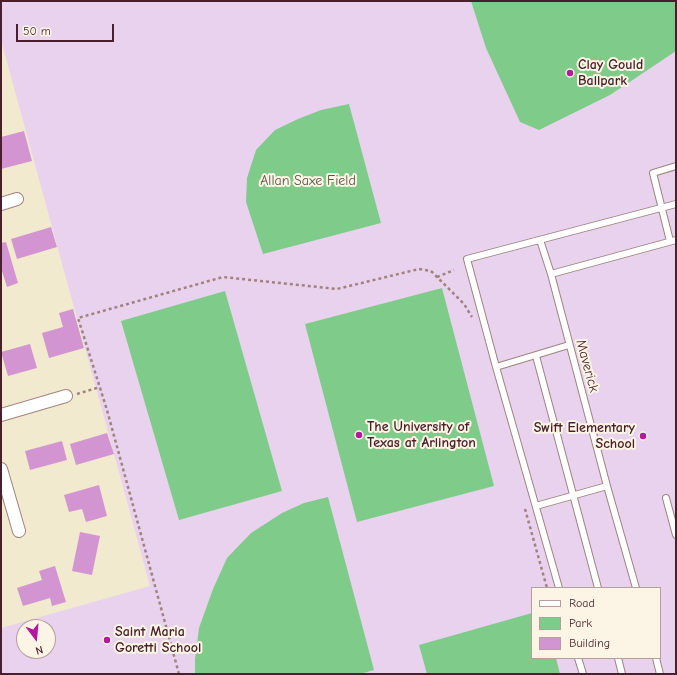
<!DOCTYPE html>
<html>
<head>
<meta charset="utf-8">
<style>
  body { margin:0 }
  #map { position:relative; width:677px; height:675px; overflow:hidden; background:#f1eacf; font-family:"Comic Neue",sans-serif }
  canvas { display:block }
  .frame { position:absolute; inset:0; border:2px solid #4a1f2b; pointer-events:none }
  .legend { position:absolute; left:531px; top:587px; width:130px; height:72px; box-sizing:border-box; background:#fcf5e5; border:1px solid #b59f9b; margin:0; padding:5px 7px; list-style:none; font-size:12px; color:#4a1f2b }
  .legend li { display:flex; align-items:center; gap:8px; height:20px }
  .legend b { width:20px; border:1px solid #b59f9b }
  .north { position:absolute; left:16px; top:619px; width:40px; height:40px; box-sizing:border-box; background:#fcf5e5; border:1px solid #b59f9b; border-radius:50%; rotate:164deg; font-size:11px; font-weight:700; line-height:16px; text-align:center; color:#4a1f2b }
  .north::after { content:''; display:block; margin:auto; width:14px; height:18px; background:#b5179e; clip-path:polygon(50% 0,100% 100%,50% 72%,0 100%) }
  .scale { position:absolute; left:16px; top:24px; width:98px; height:18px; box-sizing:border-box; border:2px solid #4a1f2b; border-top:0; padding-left:5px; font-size:12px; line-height:14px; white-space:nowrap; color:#4a1f2b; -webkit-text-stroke:3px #fcf5e5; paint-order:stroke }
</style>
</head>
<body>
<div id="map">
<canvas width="677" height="675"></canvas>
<div class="frame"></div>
<ul class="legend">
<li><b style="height:5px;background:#fff"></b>Road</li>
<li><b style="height:11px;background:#7fcc8a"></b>Park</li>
<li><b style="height:11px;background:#d395d2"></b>Building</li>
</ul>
<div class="north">N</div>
<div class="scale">50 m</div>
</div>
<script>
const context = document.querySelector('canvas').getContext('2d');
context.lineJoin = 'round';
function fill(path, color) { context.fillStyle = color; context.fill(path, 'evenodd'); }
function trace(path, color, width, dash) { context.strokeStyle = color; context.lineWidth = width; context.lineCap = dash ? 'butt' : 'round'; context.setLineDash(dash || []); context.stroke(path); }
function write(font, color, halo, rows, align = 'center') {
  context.font = font + ' "Comic Neue",sans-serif'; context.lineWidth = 4; context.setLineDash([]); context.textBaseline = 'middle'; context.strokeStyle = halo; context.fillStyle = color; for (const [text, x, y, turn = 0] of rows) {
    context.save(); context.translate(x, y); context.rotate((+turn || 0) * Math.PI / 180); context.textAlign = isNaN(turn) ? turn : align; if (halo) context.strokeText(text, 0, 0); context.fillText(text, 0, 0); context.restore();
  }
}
fill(new Path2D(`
  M 3,1 L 676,1 L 676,674 L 1,674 L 1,628 L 150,586 L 1,40 L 1,2 ZM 532,588 L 660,588 L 660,658 L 532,658 ZM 24,627 L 48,627 L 48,651 L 24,651 Z`), '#e8d2ee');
fill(new Path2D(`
  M 471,1 L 676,1 L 676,51 L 610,95 L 539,130 L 520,122 L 486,48 Z
  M 349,104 L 381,223 L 263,254 L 246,202 L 247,178 L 256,150 L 275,130 L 298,119 L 321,110 Z
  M 442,288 L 494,486 L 357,522 L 305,324 Z
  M 225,291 L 282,491 L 179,520 L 121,321 Z
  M 328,497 L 374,670 L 360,674 L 195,674 L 195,659 L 199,628 L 213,589 L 227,558 L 251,533 L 282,513 L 304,503 Z
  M 532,613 L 532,658 L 556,658 L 560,674 L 427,674 L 419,645 Z`), '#7fcc8a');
fill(new Path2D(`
  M 24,131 L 32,161 L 1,169 L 1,137 Z
  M 51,227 L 57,247 L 17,259 L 11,239 Z
  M 6,242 L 18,283 L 7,287 L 2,271 L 1,272 L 1,243 Z
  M 73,309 L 84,348 L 49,358 L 42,333 L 63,327 L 59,313 Z
  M 30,344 L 37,368 L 8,376 L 1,352 Z
  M 107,433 L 114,454 L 76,465 L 70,444 Z
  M 62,441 L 67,460 L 30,470 L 25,451 Z
  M 99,485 L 107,516 L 86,522 L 82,509 L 69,512 L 64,495 Z
  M 80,532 L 100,536 L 92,575 L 72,571 Z
  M 55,566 L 66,602 L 52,606 L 50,598 L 23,606 L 17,588 L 42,580 L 39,571 Z`), '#d395d2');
const service = new Path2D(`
  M 540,240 L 551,274 L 607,486 L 636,588
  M 670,241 L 653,173 L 676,166
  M 551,274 L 676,240
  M 536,356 L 598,588
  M 496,367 L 569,345
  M 666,498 L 676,535
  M 536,506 L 607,486
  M 559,588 L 496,367 L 467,259 L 676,204
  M 578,658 L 583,674
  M 618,658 L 622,674
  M 656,658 L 660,674`);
const minor = new Path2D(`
  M 1,204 L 17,199
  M 1,415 L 66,396
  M 1,469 L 19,531`);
trace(service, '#9e847d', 8);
trace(minor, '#9e847d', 14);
trace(new Path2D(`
  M 437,277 L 454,270
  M 77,394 L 100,387
  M 525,509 L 547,588
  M 179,674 L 107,410 L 78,318 L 223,277 L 337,289 L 419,269 L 431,271 L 464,304 L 472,317`), '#9e847d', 2.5, [3, 3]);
trace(service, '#fff', 6);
trace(minor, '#fff', 12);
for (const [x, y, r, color] of [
  [570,73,4,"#b5179e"],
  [359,435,4,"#b5179e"],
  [643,436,4,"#b5179e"],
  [107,640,4,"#b5179e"]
]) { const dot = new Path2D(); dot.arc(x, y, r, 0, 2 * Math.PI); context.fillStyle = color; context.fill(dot); trace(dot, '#fcf5e5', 1.5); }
write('bold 14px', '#4a1f2b', '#fcf5e5', [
  ["Clay Gould",578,65],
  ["Ballpark",578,81],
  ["The University of",367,427],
  ["Texas at Arlington",367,443],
  ["Swift Elementary",635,428,"right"],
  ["School",635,444,"right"],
  ["Saint Maria",115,632],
  ["Goretti School",115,648]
], 'left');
write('14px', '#5a5348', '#fcf5e5', [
  ["Allan Saxe Field",308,181]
]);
write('14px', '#4a1f2b', '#fcf5e5', [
  ["Maverick",587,366,75]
]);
</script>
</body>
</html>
